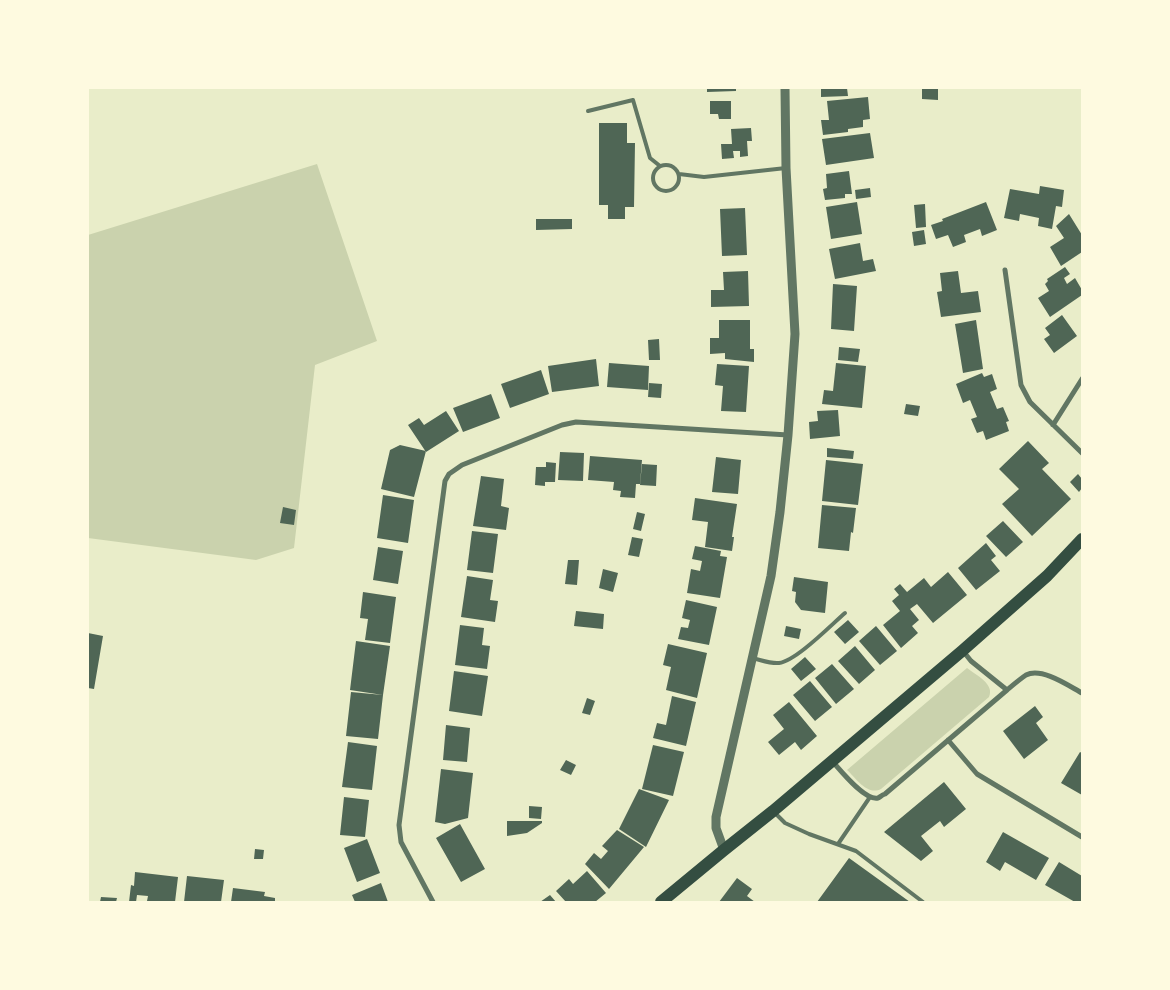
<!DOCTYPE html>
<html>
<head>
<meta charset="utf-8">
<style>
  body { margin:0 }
  #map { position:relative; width:1170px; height:990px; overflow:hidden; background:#e9edc9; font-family:"Source Sans 3",sans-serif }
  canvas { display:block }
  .frame { position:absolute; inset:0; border:89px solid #fefae0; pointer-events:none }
</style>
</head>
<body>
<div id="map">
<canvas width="1170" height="990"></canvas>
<div class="frame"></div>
</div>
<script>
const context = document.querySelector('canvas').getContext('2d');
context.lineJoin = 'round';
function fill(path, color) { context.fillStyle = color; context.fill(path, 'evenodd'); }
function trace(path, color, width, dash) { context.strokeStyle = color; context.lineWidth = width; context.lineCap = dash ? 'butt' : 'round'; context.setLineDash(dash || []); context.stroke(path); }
fill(new Path2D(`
  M 317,164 L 377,341 L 315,365 L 294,548 L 256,560 L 88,538 L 88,235 Z
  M 967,668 C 976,675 995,684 989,697 L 881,789 C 867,796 856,778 847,770 Z`), '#cad2ad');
fill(new Path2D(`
  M 707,88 L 736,88 L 736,91 L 707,92 Z
  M 821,88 L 847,88 L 848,96 L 821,97 Z
  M 922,88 L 938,88 L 938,100 L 922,99 Z
  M 868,97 L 870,119 L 863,120 L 863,127 L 848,129 L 848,132 L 823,135 L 821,120 L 829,120 L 827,101 Z
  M 710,101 L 731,101 L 731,119 L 719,119 L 718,114 L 710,114 Z
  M 599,123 L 627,123 L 627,143 L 635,143 L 634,207 L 625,207 L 625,219 L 608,219 L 608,205 L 599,205 Z
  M 751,128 L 752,141 L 747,141 L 748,156 L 740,157 L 740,151 L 733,151 L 734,158 L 722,159 L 721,144 L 732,144 L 731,129 Z
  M 870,133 L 874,158 L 826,165 L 822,139 Z
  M 849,171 L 852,194 L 845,194 L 845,198 L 825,200 L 823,189 L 827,188 L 826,174 Z
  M 1040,186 L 1064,190 L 1062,207 L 1056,206 L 1052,229 L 1038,226 L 1039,218 L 1020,214 L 1019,221 L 1004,218 L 1010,189 L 1039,194 Z
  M 870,188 L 871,197 L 856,199 L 855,190 Z
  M 857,202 L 862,234 L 831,239 L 826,207 Z
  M 986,202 L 997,230 L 982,236 L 980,229 L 964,235 L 966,242 L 953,247 L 948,235 L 936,239 L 931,225 L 943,221 L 942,219 Z
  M 925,204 L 926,227 L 916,228 L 914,205 Z
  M 745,208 L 747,255 L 722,256 L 720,209 Z
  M 1069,214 L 1082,235 L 1082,252 L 1061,266 L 1050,247 L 1064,238 L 1056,226 Z
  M 536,219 L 572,219 L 572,229 L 536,230 Z
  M 924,230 L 926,244 L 914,246 L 912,232 Z
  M 860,243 L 863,261 L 873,259 L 876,271 L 835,279 L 829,249 Z
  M 1065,267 L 1070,274 L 1064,278 L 1067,284 L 1075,278 L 1082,290 L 1082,295 L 1050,317 L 1038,298 L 1049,291 L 1045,284 L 1048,281 L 1047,279 Z
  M 748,271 L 749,306 L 711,307 L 711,290 L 724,290 L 723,272 Z
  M 958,271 L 961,293 L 978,291 L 981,312 L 941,317 L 937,292 L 942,291 L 940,273 Z
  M 833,284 L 857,286 L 854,331 L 831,329 Z
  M 1062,315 L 1077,336 L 1054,353 L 1044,339 L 1050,335 L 1045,328 Z
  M 719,320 L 750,320 L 750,349 L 754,349 L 754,362 L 725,359 L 725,353 L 710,354 L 710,338 L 719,338 Z
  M 976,320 L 983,369 L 963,373 L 955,324 Z
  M 659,339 L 660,360 L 649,360 L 648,340 Z
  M 839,347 L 860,349 L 858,362 L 838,360 Z
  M 596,359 L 599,386 L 552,392 L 548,366 Z
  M 609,363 L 649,366 L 648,390 L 607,387 Z
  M 836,363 L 866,366 L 862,408 L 822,404 L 824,390 L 833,391 Z
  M 717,364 L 749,366 L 746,412 L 721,411 L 723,386 L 715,385 Z
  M 541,370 L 549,394 L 510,408 L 501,384 Z
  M 982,373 L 984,377 L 992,374 L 997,389 L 990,392 L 997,409 L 1003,407 L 1009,421 L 1006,422 L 1009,431 L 986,440 L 983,431 L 977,433 L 971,419 L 977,417 L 970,400 L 963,403 L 956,384 Z
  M 649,383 L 662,384 L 661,398 L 648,397 Z
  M 491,394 L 500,418 L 463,432 L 453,408 Z
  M 906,404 L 920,406 L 918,416 L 904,414 Z
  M 838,410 L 840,436 L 810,439 L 809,422 L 818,421 L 817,411 Z
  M 446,411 L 459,431 L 426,452 L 408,425 L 419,418 L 424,425 Z
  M 1028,441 L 1049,463 L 1042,469 L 1071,499 L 1032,536 L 1002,504 L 1019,489 L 999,469 Z
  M 400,445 L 426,451 L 414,497 L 381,489 L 390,450 Z
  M 827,448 L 854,451 L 853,459 L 827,457 Z
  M 560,452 L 584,453 L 583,481 L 558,480 Z
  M 590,456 L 642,460 L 640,484 L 636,484 L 635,498 L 620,497 L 621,491 L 613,490 L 614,482 L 588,480 Z
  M 716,457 L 741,460 L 738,494 L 712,492 Z
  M 826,460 L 863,464 L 858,505 L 822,501 Z
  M 546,462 L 556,463 L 555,482 L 545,482 L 545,486 L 535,485 L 536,467 L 546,467 Z
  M 642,464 L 657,465 L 656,486 L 640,485 Z
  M 1078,474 L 1082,479 L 1082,488 L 1079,492 L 1070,482 Z
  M 481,476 L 504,479 L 501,506 L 509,508 L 506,530 L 473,526 Z
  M 383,495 L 414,500 L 408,543 L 377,538 Z
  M 695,498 L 737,504 L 732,537 L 734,537 L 732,551 L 705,547 L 708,522 L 692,520 Z
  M 822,505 L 856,508 L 853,533 L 851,532 L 849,551 L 818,548 Z
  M 283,507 L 296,510 L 294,525 L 280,523 Z
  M 637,512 L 645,514 L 641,531 L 633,529 Z
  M 1003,521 L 1023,542 L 1006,557 L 986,536 Z
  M 472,531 L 498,534 L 493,573 L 467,570 Z
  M 632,537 L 643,539 L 639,557 L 628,555 Z
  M 986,543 L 996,556 L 991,560 L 1000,571 L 976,590 L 958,568 Z
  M 695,546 L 721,551 L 720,556 L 727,557 L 720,598 L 687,593 L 691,569 L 700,571 L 702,561 L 692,559 Z
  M 378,547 L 403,551 L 398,584 L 373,580 Z
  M 568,560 L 579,560 L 577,585 L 565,584 Z
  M 603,569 L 618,573 L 613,592 L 599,588 Z
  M 948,572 L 967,595 L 933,623 L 917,604 L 910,609 L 919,620 L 912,626 L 918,633 L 901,648 L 883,625 L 900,611 L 892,601 L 899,595 L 894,589 L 900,584 L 907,592 L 924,578 L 931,587 Z
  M 467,576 L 493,580 L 490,600 L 498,601 L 495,622 L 461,617 Z
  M 794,577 L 828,582 L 825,613 L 801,610 L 795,602 L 796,592 L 792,591 Z
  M 363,592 L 396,597 L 390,643 L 365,640 L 368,619 L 360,618 Z
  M 686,600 L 717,607 L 709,645 L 678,639 L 681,627 L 688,628 L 690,620 L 682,618 Z
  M 576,611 L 604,614 L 603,629 L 574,626 Z
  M 848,620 L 859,632 L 845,644 L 834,632 Z
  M 460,625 L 484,628 L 482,645 L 490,646 L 487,669 L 455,665 Z
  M 786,626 L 801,629 L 799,639 L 784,636 Z
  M 876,626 L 897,651 L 880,665 L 859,641 Z
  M 88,633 L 103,636 L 94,689 L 88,688 Z
  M 356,641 L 390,646 L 383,695 L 350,690 Z
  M 668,644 L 707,653 L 697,698 L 666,690 L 671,667 L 663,665 Z
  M 855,646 L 875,670 L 859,684 L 838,661 Z
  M 805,657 L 816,669 L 801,681 L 791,669 Z
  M 832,664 L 854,689 L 836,704 L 815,678 Z
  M 454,671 L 488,676 L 482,716 L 449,711 Z
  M 810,681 L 832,707 L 815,721 L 793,695 Z
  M 351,692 L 383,695 L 378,739 L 346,736 Z
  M 672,696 L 696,702 L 686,746 L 653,738 L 657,723 L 666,725 Z
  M 587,698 L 595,701 L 590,715 L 582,713 Z
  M 789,702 L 817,736 L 801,750 L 795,742 L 779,755 L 768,742 L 784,729 L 773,715 Z
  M 1035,706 L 1043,717 L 1036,723 L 1048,740 L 1024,759 L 1003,731 Z
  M 446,725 L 470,728 L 467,762 L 443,760 Z
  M 348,742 L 377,746 L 372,790 L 342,787 Z
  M 653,745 L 684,752 L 673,796 L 642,789 Z
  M 1080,752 L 1082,753 L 1082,795 L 1061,783 Z
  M 566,760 L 576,765 L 571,775 L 560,770 Z
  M 441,769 L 473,773 L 468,818 L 445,824 L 435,822 Z
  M 944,782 L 966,809 L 944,827 L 940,821 L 921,836 L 933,851 L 921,861 L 884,832 Z
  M 639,789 L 669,800 L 646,847 L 619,829 Z
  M 344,797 L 369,800 L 365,837 L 340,835 Z
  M 529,806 L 542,807 L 541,819 L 529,818 Z
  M 507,821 L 542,821 L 542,823 L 527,833 L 507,836 Z
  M 460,824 L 485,869 L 461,882 L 436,838 Z
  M 617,830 L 644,847 L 609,889 L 585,864 L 594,853 L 601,859 L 608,851 L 602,846 Z
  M 1003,832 L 1049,858 L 1036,880 L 1005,862 L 1000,871 L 986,862 Z
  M 367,839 L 380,873 L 357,882 L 344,848 Z
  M 255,849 L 264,850 L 263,859 L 254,859 Z
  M 849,858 L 910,902 L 817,902 Z
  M 1059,862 L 1082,876 L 1082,902 L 1075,902 L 1045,885 Z
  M 587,871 L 606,893 L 595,902 L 566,902 L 556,891 L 569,879 L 573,884 Z
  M 135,872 L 178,877 L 175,902 L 147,901 L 148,896 L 137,895 L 136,902 L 129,902 L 131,885 L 134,886 Z
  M 187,876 L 224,880 L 221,902 L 184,902 Z
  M 737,878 L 752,889 L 747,896 L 755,902 L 719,902 Z
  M 381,883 L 388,902 L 355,902 L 352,895 Z
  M 233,888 L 265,892 L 264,896 L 275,898 L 275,902 L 231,902 Z
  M 550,895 L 556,902 L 540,902 Z
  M 101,897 L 117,898 L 116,902 L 100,902 Z`), '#4f6655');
trace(new Path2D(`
  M 588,111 L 633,100 L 650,158 L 660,166
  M653 178a13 13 0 1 1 26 0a13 13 0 1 1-26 0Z
  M 679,174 L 704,177 L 786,168
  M 752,658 C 761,660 771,664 779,663 C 796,661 831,625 845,613
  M 775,813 L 785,823 L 809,834 L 856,851 L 923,902
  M 838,844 L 870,797`), '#617663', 4);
trace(new Path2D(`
  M 1005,270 L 1021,385 L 1030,402 L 1082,453
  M 1053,425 L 1082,379
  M 1007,690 C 1013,685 1020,679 1026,675 C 1042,667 1069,686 1082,693
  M 948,740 L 977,774 L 1082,837
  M 833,762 C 841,771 865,801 878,798 C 880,797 882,795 885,794 L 1007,690 L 971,661 L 963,651
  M 433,902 L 401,842 L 399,825 L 445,481 L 449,474 L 462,465 L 562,425 L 576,422 L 788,435`), '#617663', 5);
trace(new Path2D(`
  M 724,850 L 716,828 L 716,817 L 771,576 L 780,512 L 788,435 L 795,334 L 786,168 L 785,88`), '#617663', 9);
trace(new Path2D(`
  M 661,902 L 724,850 L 773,811 L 962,651 L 1047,576 L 1082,539`), '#344e41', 12);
</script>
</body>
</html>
